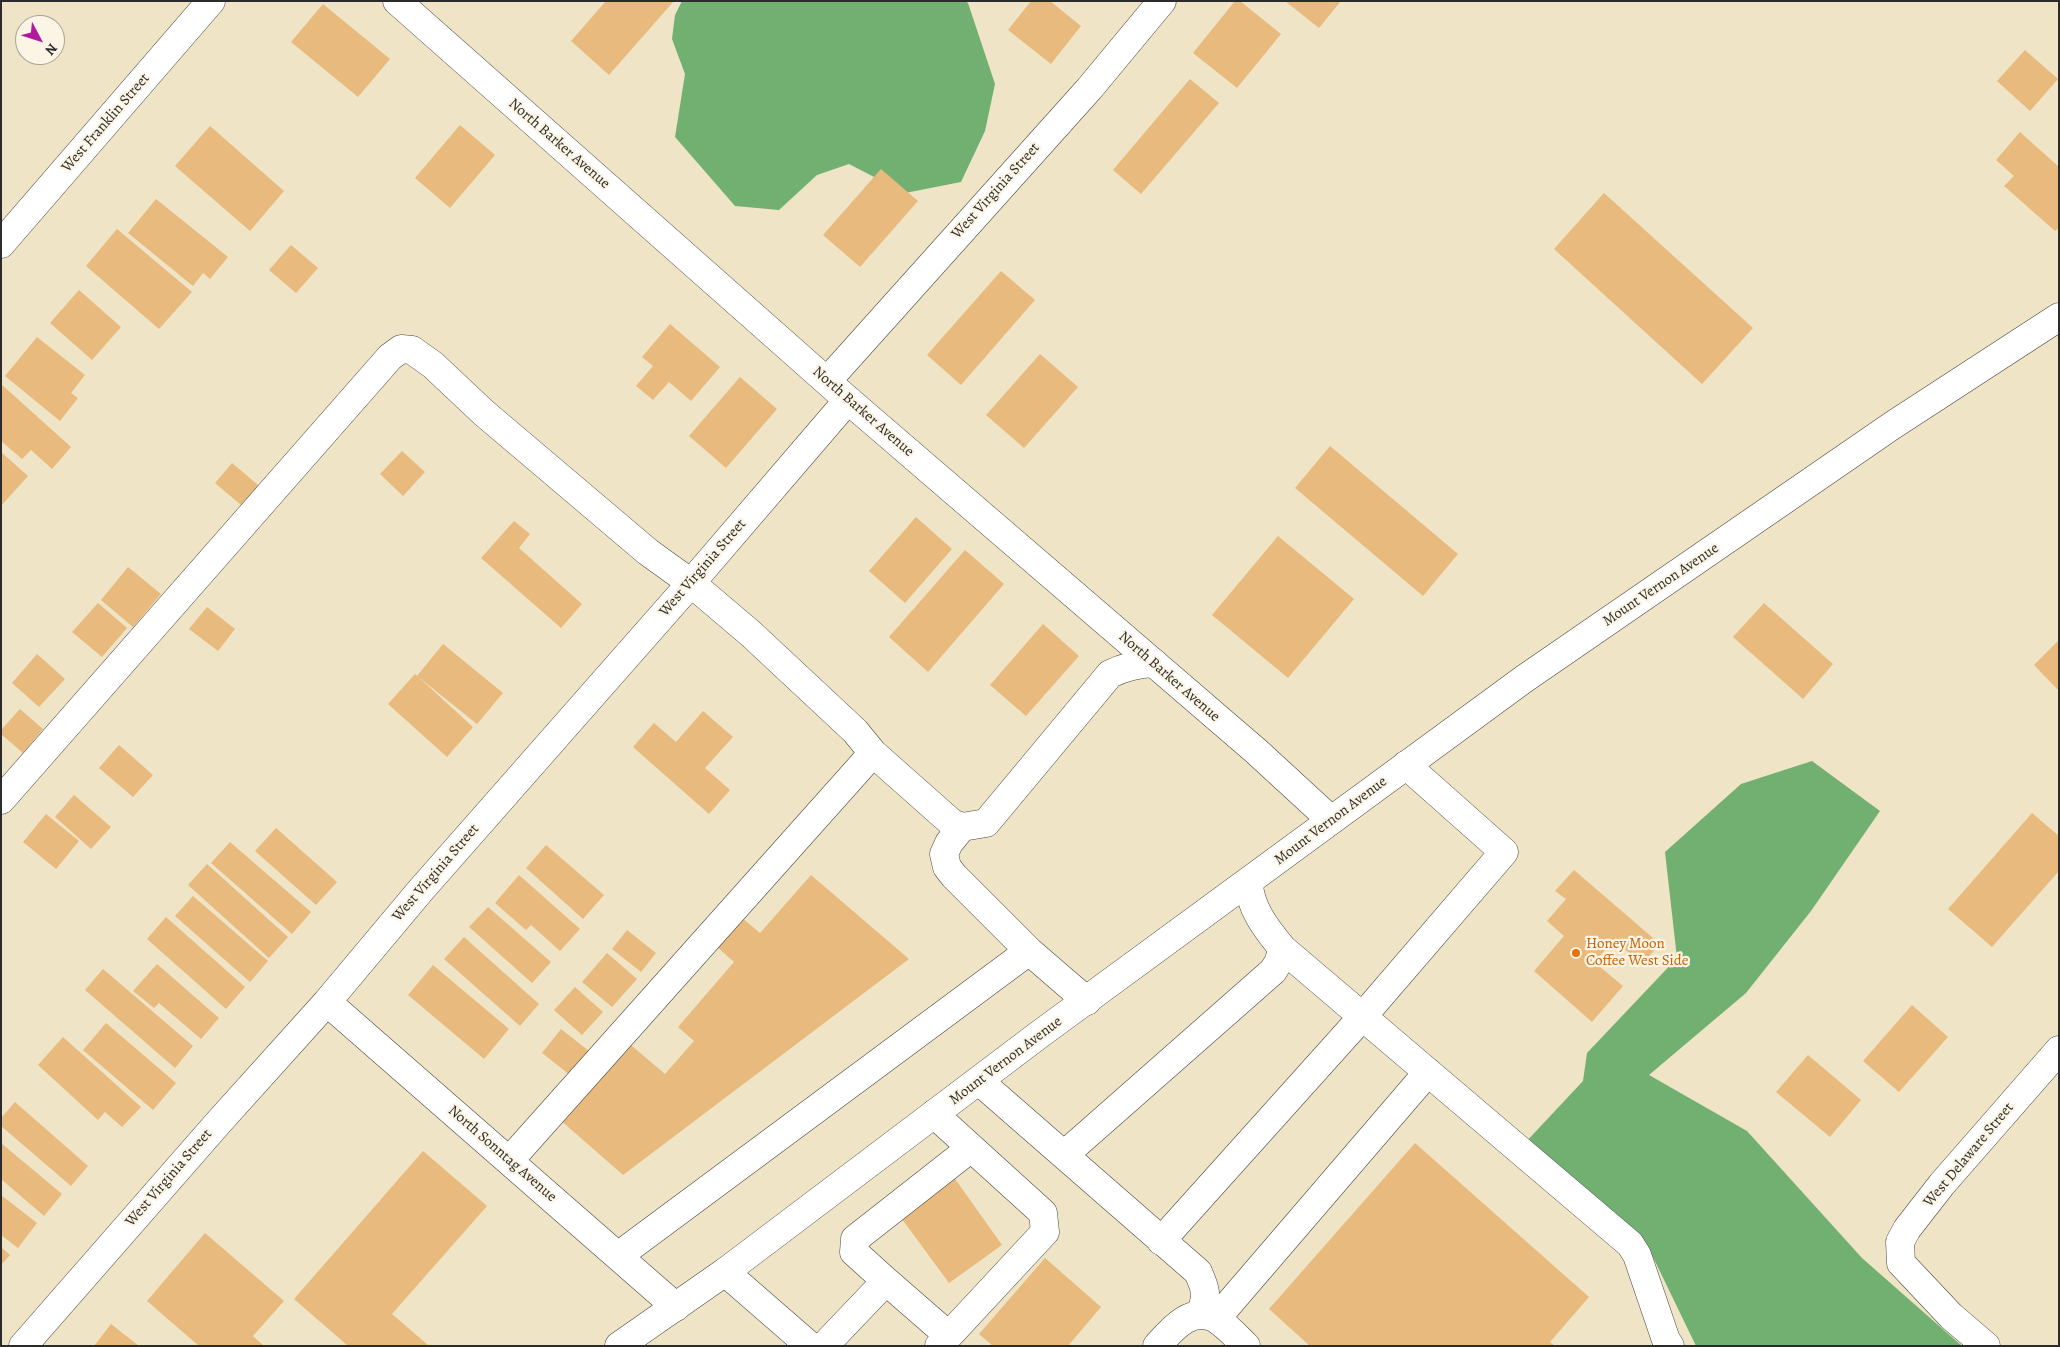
<!DOCTYPE html>
<html>
<head>
<meta charset="utf-8">
<style>
  body { margin:0 }
  #map { position:relative; width:2060px; height:1347px; overflow:hidden; background:#efe4c5; font-family:Alegreya,serif }
  canvas { display:block }
  .frame { position:absolute; inset:0; border:2px solid #2b2b2b; pointer-events:none }
  .north { position:absolute; left:15px; top:15px; width:50px; height:50px; box-sizing:border-box; background:#fcf5e5; border:1px solid #a8a49b; border-radius:50%; rotate:130deg; font-size:14px; font-weight:700; line-height:20px; text-align:center; color:#2b2b2b }
  .north::after { content:''; display:block; margin:auto; width:18px; height:22px; background:#b5179e; clip-path:polygon(50% 0,100% 100%,50% 72%,0 100%) }
</style>
</head>
<body>
<div id="map">
<canvas width="2060" height="1347"></canvas>
<div class="frame"></div>
<div class="north">N</div>
</div>
<script>
const context = document.querySelector('canvas').getContext('2d');
context.lineJoin = 'round';
function fill(path, color) { context.fillStyle = color; context.fill(path, 'evenodd'); }
function trace(path, color, width, dash) { context.strokeStyle = color; context.lineWidth = width; context.lineCap = dash ? 'butt' : 'round'; context.setLineDash(dash || []); context.stroke(path); }
function write(font, color, halo, rows, align = 'center') {
  context.font = font + ' Alegreya,serif'; context.lineWidth = 4.5; context.setLineDash([]); context.textBaseline = 'middle'; context.strokeStyle = halo; context.fillStyle = color; for (const [text, x, y, turn = 0] of rows) {
    context.save(); context.translate(x, y); context.rotate((+turn || 0) * Math.PI / 180); context.textAlign = isNaN(turn) ? turn : align; if (halo) context.strokeText(text, 0, 0); context.fillText(text, 0, 0); context.restore();
  }
}
fill(new Path2D(`
  M 682,1 L 965,1 L 968,3 L 995,84 L 985,131 L 961,182 L 905,193 L 849,164 L 817,175 L 779,210 L 735,206 L 675,137 L 685,74 L 672,39 L 675,15 Z
  M 1812,761 L 1880,811 L 1811,911 L 1746,993 L 1649,1075 L 1747,1131 L 1862,1258 L 1962,1346 L 1696,1346 L 1653,1257 L 1524,1144 L 1583,1081 L 1587,1053 L 1677,958 L 1665,852 L 1741,784 Z`), '#72b072');
fill(new Path2D(`
  M 606,1 L 674,1 L 609,75 L 571,41 Z
  M 1031,1 L 1050,1 L 1081,26 L 1051,64 L 1008,30 Z
  M 1235,1 L 1240,1 L 1281,34 L 1237,88 L 1193,53 Z
  M 1285,1 L 1341,1 L 1319,28 Z
  M 323,4 L 390,59 L 358,97 L 291,42 Z
  M 2025,50 L 2058,79 L 2030,111 L 1997,81 Z
  M 1190,79 L 1219,103 L 1141,194 L 1113,170 Z
  M 460,125 L 495,155 L 450,208 L 415,178 Z
  M 210,126 L 284,191 L 250,231 L 175,166 Z
  M 2020,132 L 2059,167 L 2059,228 L 2055,231 L 2004,186 L 2014,176 L 1996,160 Z
  M 881,169 L 918,201 L 860,267 L 823,235 Z
  M 1604,193 L 1753,328 L 1702,384 L 1554,249 Z
  M 156,199 L 228,257 L 210,279 L 203,273 L 193,286 L 128,233 Z
  M 117,229 L 192,292 L 159,329 L 86,266 Z
  M 291,245 L 318,268 L 296,293 L 269,270 Z
  M 1001,271 L 1035,300 L 961,385 L 927,355 Z
  M 79,290 L 121,327 L 92,360 L 50,323 Z
  M 670,324 L 720,367 L 691,401 L 669,382 L 653,400 L 636,386 L 653,366 L 642,357 Z
  M 37,337 L 85,375 L 71,393 L 78,398 L 60,421 L 5,376 Z
  M 1040,354 L 1078,387 L 1024,448 L 986,415 Z
  M 740,377 L 777,409 L 726,468 L 689,436 Z
  M 1,384 L 71,447 L 52,469 L 31,450 L 22,459 L 1,441 Z
  M 1330,446 L 1458,554 L 1423,596 L 1295,488 Z
  M 402,451 L 425,472 L 403,496 L 380,474 Z
  M 1,452 L 28,476 L 1,506 Z
  M 232,463 L 264,490 L 247,510 L 215,483 Z
  M 916,517 L 952,549 L 905,603 L 869,571 Z
  M 514,521 L 530,534 L 519,548 L 582,604 L 561,628 L 481,558 Z
  M 1278,536 L 1354,599 L 1288,678 L 1212,615 Z
  M 965,550 L 1004,584 L 928,672 L 889,637 Z
  M 128,567 L 161,594 L 133,627 L 101,600 Z
  M 98,603 L 127,628 L 102,657 L 72,632 Z
  M 1764,603 L 1833,664 L 1803,699 L 1733,637 Z
  M 207,607 L 235,629 L 218,651 L 189,629 Z
  M 1043,624 L 1079,656 L 1026,716 L 990,685 Z
  M 2059,640 L 2059,691 L 2034,665 Z
  M 443,644 L 503,693 L 477,724 L 417,676 Z
  M 37,654 L 65,679 L 39,707 L 12,683 Z
  M 415,674 L 473,727 L 447,757 L 388,704 Z
  M 20,709 L 43,729 L 23,753 L 1,734 L 1,730 Z
  M 703,711 L 733,737 L 705,768 L 730,790 L 709,814 L 633,747 L 654,723 L 676,742 Z
  M 119,745 L 153,775 L 133,797 L 99,768 Z
  M 74,795 L 111,827 L 91,849 L 55,817 Z
  M 2032,813 L 2059,836 L 2059,871 L 1992,947 L 1948,909 Z
  M 46,814 L 79,841 L 56,869 L 23,842 Z
  M 276,828 L 337,882 L 316,905 L 255,851 Z
  M 230,842 L 311,912 L 292,934 L 211,863 Z
  M 546,845 L 604,895 L 583,919 L 526,868 Z
  M 207,864 L 288,937 L 269,958 L 188,885 Z
  M 1574,870 L 1660,944 L 1642,964 L 1614,940 L 1594,962 L 1623,986 L 1592,1022 L 1534,971 L 1564,936 L 1547,921 L 1566,899 L 1555,891 Z
  M 519,875 L 580,929 L 560,951 L 531,925 L 526,930 L 495,903 Z
  M 811,875 L 909,959 L 623,1175 L 558,1118 L 625,1040 L 665,1074 L 694,1041 L 678,1027 L 734,962 L 716,946 L 741,917 L 760,933 Z
  M 193,896 L 268,961 L 250,982 L 175,916 Z
  M 488,907 L 551,962 L 532,983 L 469,927 Z
  M 166,917 L 245,987 L 226,1009 L 147,939 Z
  M 627,930 L 656,953 L 641,972 L 612,949 Z
  M 464,937 L 539,1004 L 520,1026 L 444,959 Z
  M 607,953 L 637,979 L 612,1007 L 582,982 Z
  M 157,964 L 219,1018 L 201,1039 L 159,1003 L 154,1008 L 133,991 Z
  M 433,965 L 509,1029 L 484,1059 L 408,995 Z
  M 103,969 L 193,1046 L 175,1068 L 85,990 Z
  M 575,987 L 603,1012 L 582,1035 L 554,1010 Z
  M 1912,1005 L 1948,1037 L 1899,1092 L 1863,1061 Z
  M 106,1023 L 176,1083 L 153,1110 L 83,1050 Z
  M 561,1029 L 589,1051 L 570,1075 L 542,1053 Z
  M 63,1037 L 141,1107 L 122,1127 L 105,1112 L 98,1120 L 38,1065 Z
  M 1808,1055 L 1861,1100 L 1830,1137 L 1776,1092 Z
  M 15,1102 L 88,1166 L 71,1186 L 1,1126 L 1,1118 Z
  M 1,1143 L 62,1194 L 44,1216 L 1,1179 Z
  M 1415,1143 L 1589,1297 L 1550,1342 L 1555,1346 L 1310,1346 L 1269,1309 Z
  M 423,1151 L 487,1206 L 392,1314 L 429,1346 L 348,1346 L 294,1299 Z
  M 953,1176 L 1002,1245 L 949,1283 L 899,1215 Z
  M 1,1195 L 37,1223 L 18,1248 L 1,1235 Z
  M 205,1233 L 284,1301 L 253,1336 L 264,1346 L 199,1346 L 147,1301 Z
  M 1,1247 L 10,1255 L 1,1265 Z
  M 1045,1258 L 1101,1307 L 1068,1346 L 993,1346 L 979,1334 Z
  M 111,1324 L 139,1346 L 94,1346 Z`), '#e8ba7e');
const minor = new Path2D(`
  M 1,244 L 211,1
  M 828,380 L 1089,89 L 1162,1
  M 1,800 L 390,357 L 401,349 L 412,350 L 433,365 L 484,413 L 648,552 L 691,583 L 750,633 L 855,731 L 873,753 L 952,823 L 962,827 L 986,823 L 1110,674 C 1124,667 1138,664 1154,663
  M 962,827 L 949,843 L 944,854 L 947,867 L 954,876 L 1029,951 L 1087,1001
  M 1249,882 C 1249,907 1267,930 1283,949 L 1630,1244 L 1637,1255 L 1666,1340 L 1670,1346
  M 327,1002 L 676,1307
  M 979,1081 L 1198,1272 C 1206,1290 1208,1295 1200,1314
  M 934,1114 L 1043,1213 L 1045,1232 L 939,1346
  M 1064,1155 L 1273,971 L 1278,963 L 1283,949
  M 509,1161 L 873,753
  M 1161,1241 L 1363,1016 L 1504,852 L 1406,765
  M 618,1256 L 1029,951
  M 725,1272 L 810,1346
  M 886,1281 L 948,1335
  M 1216,1319 L 1428,1072
  M 23,1346 L 218,1123 L 327,1002 L 420,891 L 691,583 L 848,400
  M 824,1346 L 886,1281 L 854,1252 L 855,1239 L 971,1148
  M 1157,1346 C 1172,1329 1192,1305 1216,1319 C 1227,1326 1237,1337 1246,1346
  M 1986,1346 L 1951,1316 L 1901,1263 L 1900,1242 L 1907,1229 L 1942,1184 L 2059,1050`);
const major = new Path2D(`
  M 397,1 L 848,400 L 1256,751 L 1331,820
  M 619,1346 L 725,1272 L 1040,1034 L 1524,679 L 1893,425 L 2059,317`);
trace(minor, '#484742', 29);
trace(major, '#484742', 29);
trace(minor, '#fff', 28);
trace(major, '#fff', 28);
for (const [x, y, r, color] of [
  [1576,953,5,"#e8710a"]
]) { const dot = new Path2D(); dot.arc(x, y, r, 0, 2 * Math.PI); context.fillStyle = color; context.fill(dot); trace(dot, '#fcf5e5', 2); }
write('15px', '#2b2b2b', '#fcf5e5', [
  ["West Franklin Street",106,123,-49],
  ["North Barker Avenue",559,144,41],
  ["West Virginia Street",996,191,-48],
  ["North Barker Avenue",863,412,41],
  ["West Virginia Street",703,568,-49],
  ["Mount Vernon Avenue",1661,585,-34],
  ["North Barker Avenue",1169,677,41],
  ["Mount Vernon Avenue",1331,821,-37],
  ["West Virginia Street",436,873,-49],
  ["Mount Vernon Avenue",1006,1061,-37],
  ["North Sonntag Avenue",502,1154,41],
  ["West Delaware Street",1969,1155,-50],
  ["West Virginia Street",169,1178,-49]
]);
write('15px', '#c56008', '#fcf5e5', [
  ["Honey Moon",1586,944],
  ["Coffee West Side",1586,961]
], 'left');
</script>
</body>
</html>
